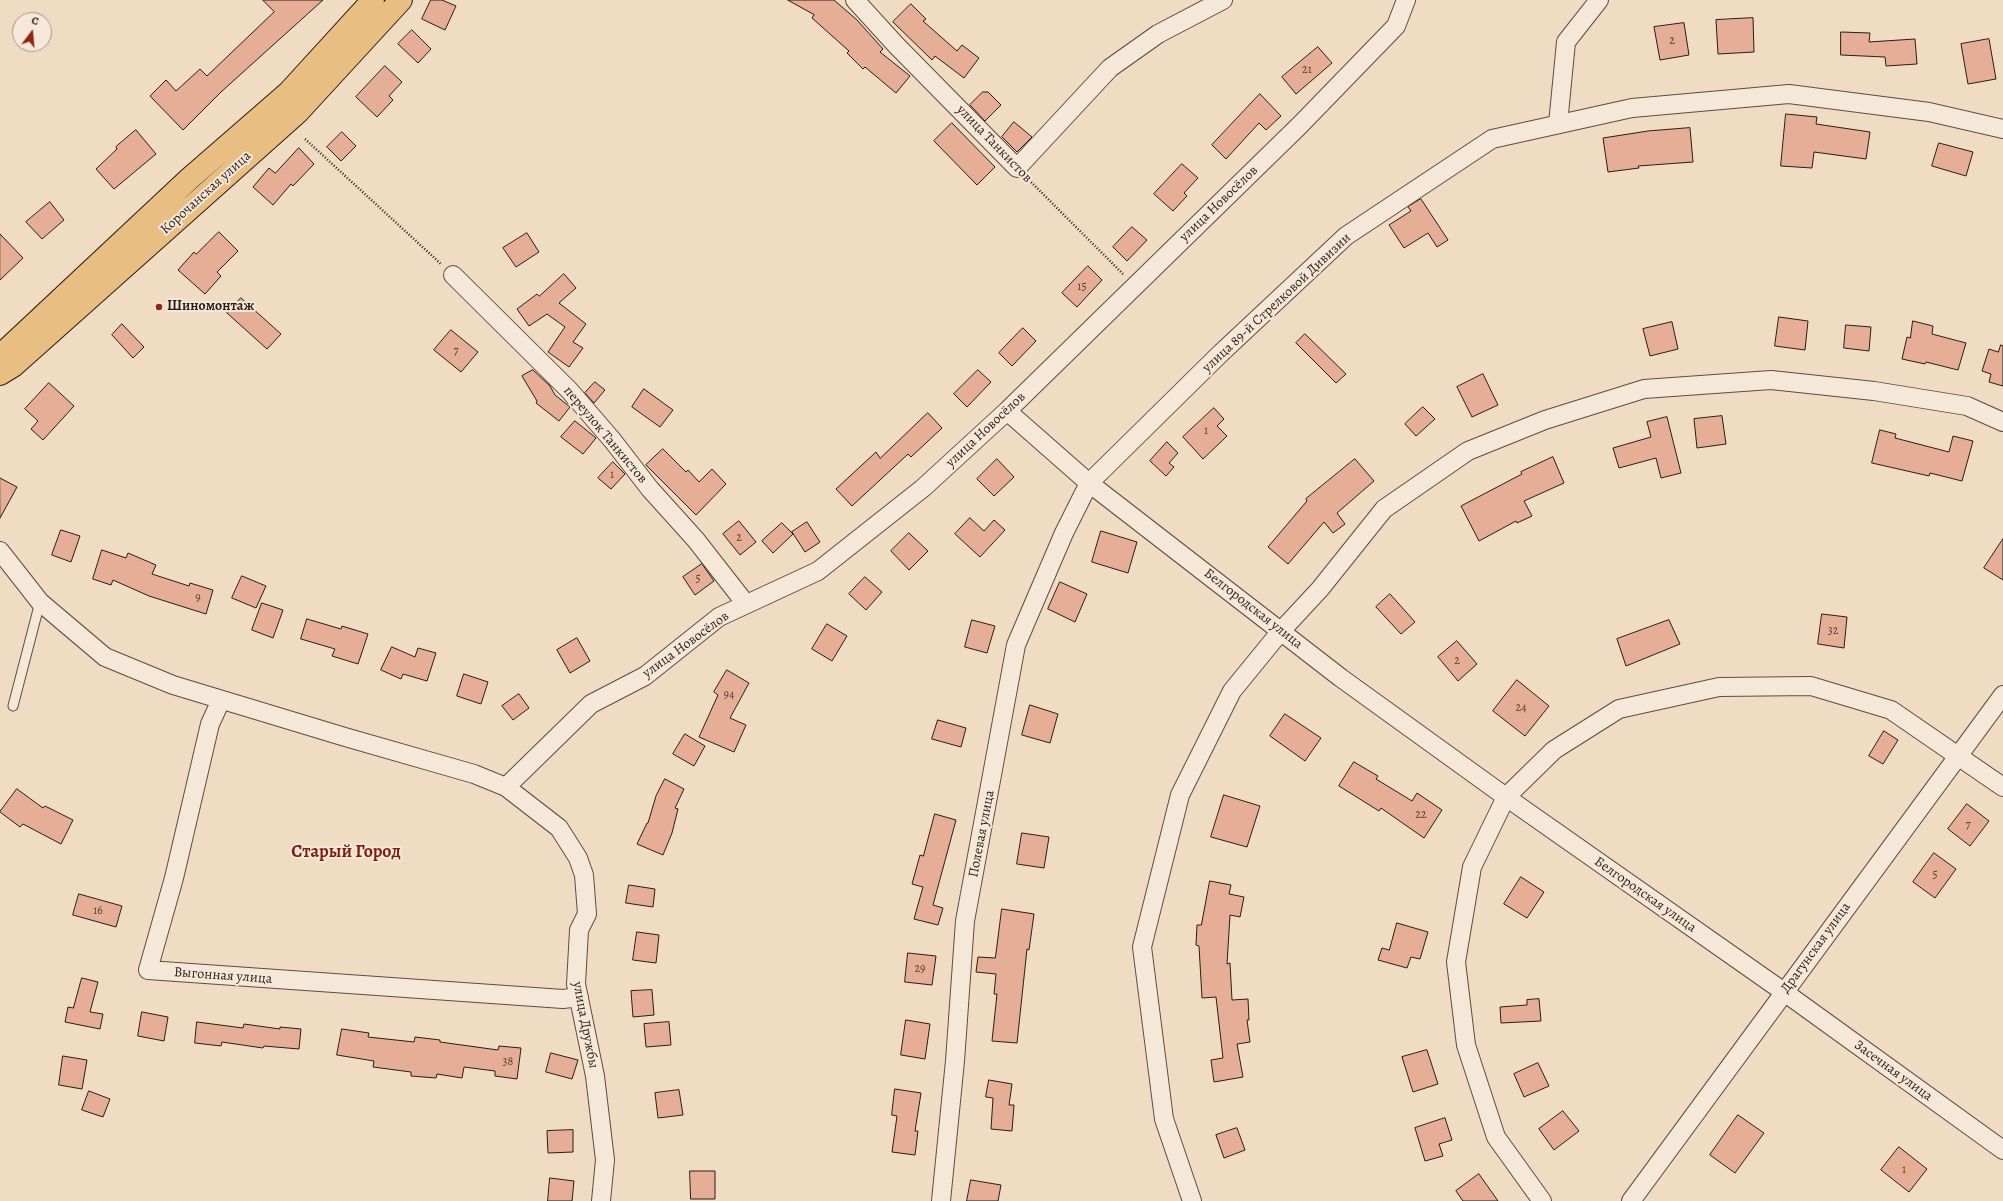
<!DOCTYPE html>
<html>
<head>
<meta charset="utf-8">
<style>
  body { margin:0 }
  #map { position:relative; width:2003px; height:1201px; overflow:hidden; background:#efdcc3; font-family:Alegreya,serif }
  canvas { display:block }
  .north { position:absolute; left:12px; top:12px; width:40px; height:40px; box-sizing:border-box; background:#f5e8d8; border:1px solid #a4978a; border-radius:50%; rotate:16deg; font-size:11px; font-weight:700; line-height:16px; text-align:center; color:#2a1d16 }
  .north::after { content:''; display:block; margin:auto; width:14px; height:18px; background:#8f2418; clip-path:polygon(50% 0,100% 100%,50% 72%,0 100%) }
</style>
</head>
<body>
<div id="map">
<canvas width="2003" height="1201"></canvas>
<div class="north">С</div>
</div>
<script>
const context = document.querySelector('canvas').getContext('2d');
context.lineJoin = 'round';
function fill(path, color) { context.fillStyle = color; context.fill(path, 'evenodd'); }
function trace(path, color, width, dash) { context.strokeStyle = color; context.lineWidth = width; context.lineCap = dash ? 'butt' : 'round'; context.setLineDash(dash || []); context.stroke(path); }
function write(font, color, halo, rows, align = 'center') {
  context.font = font + ' Alegreya,serif'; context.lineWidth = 4; context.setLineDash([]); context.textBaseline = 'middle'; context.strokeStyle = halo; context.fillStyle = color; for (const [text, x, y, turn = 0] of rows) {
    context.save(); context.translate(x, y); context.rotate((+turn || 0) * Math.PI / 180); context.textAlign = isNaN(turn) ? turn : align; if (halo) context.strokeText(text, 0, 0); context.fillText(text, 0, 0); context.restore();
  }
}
const building = new Path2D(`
  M 263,0 L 323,0 L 221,92 L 183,130 L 150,96 L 166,80 L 176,91 L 200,69 L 207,76 L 274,12 Z
  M 431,0 L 442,0 L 456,6 L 445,30 L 422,19 Z
  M 788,0 L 834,0 L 857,20 L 883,49 L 880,52 L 910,76 L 896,93 L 865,67 L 863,69 L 847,53 L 849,51 L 812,18 L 814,15 Z
  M 911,4 L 926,19 L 923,21 L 957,51 L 962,45 L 979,58 L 964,78 L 935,56 L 932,60 L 893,22 Z
  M 1753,18 L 1754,52 L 1718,54 L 1716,20 Z
  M 1684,23 L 1689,55 L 1660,60 L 1654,27 Z
  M 412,30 L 431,49 L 418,63 L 398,44 Z
  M 1841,32 L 1870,33 L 1869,42 L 1915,39 L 1917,64 L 1886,66 L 1885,57 L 1841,55 Z
  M 1989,39 L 1996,79 L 1968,84 L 1961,44 Z
  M 1318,47 L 1332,63 L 1296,94 L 1282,77 Z
  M 385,66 L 402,82 L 389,96 L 393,100 L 377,117 L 356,97 Z
  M 983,92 L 988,92 L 1001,105 L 985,121 L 970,105 Z
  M 1260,94 L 1281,116 L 1266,130 L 1259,123 L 1226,159 L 1212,145 Z
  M 1786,114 L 1817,117 L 1816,124 L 1870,132 L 1866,159 L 1814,152 L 1812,168 L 1781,166 Z
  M 1014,122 L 1032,137 L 1017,152 L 1002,137 Z
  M 952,123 L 995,167 L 977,185 L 934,141 Z
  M 1690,128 L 1693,162 L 1638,166 L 1639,168 L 1608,172 L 1603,138 L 1648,131 Z
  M 136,130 L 156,154 L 114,189 L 96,169 L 117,149 L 116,147 Z
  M 342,132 L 356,146 L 341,161 L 327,147 Z
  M 1939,143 L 1973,152 L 1966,176 L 1932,166 Z
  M 299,148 L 314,164 L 293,186 L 291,184 L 273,205 L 253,187 L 269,168 L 275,173 Z
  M 1182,164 L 1198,178 L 1184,193 L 1187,196 L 1173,211 L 1154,194 Z
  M 1421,199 L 1448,240 L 1437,247 L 1428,233 L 1404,248 L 1389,225 L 1411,211 L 1408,207 Z
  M 50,202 L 64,220 L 42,239 L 26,222 Z
  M 1132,227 L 1147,240 L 1127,261 L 1113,247 Z
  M 219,232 L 238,251 L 217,272 L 221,276 L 205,294 L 178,270 L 194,252 L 196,254 Z
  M 527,233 L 539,252 L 516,267 L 503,248 Z
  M 0,234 L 23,258 L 0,280 Z
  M 1088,266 L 1102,280 L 1077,307 L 1062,293 Z
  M 564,274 L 576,288 L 559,303 L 586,324 L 573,342 L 583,348 L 569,367 L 548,352 L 565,327 L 547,314 L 529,326 L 517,309 L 537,294 L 539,296 Z
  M 241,298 L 281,334 L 267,349 L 227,313 Z
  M 1779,317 L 1808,321 L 1805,350 L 1775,346 Z
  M 1913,321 L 1933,326 L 1932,334 L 1966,343 L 1958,370 L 1926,362 L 1925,364 L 1902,359 L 1907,337 L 1910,338 Z
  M 1672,322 L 1678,349 L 1650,356 L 1643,329 Z
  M 122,324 L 144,347 L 133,358 L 112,335 Z
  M 1846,325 L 1871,327 L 1869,351 L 1844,348 Z
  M 1023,328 L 1036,341 L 1012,366 L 999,353 Z
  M 451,330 L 478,352 L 461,372 L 434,350 Z
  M 1305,334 L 1346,374 L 1336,383 L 1296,343 Z
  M 2001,345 L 2003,346 L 2003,386 L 1989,382 L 1991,374 L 1982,371 L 1989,349 L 1998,352 Z
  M 533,370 L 550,386 L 555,395 L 570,407 L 559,421 L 536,403 L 537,401 L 522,376 Z
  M 978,370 L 991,382 L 967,407 L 954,394 Z
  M 1483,374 L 1498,405 L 1472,417 L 1457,387 Z
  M 595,382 L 605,390 L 594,403 L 585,393 Z
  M 49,383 L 74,406 L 43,440 L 31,429 L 38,421 L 25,409 Z
  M 644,389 L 673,410 L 660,427 L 632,407 Z
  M 1423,407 L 1435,419 L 1416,436 L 1405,424 Z
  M 1214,408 L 1224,419 L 1217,426 L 1227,436 L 1203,459 L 1183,437 Z
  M 928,413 L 942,428 L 911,457 L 908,454 L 852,506 L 836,489 L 876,452 L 880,458 Z
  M 1722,416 L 1726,444 L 1697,448 L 1694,419 Z
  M 1667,417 L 1681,473 L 1661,478 L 1656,458 L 1619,468 L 1613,448 L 1651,437 L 1647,422 Z
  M 575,421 L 596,438 L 583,454 L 561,437 Z
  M 1880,430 L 1896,434 L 1895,438 L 1949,452 L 1953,436 L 1973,441 L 1962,481 L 1930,473 L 1929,476 L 1872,463 Z
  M 1167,442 L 1178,453 L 1169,463 L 1174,467 L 1166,476 L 1150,461 Z
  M 663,449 L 686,472 L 688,470 L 699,482 L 712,469 L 726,484 L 696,515 L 646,465 Z
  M 1553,457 L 1564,483 L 1524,501 L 1532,516 L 1517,523 L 1516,521 L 1479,541 L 1461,506 L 1522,474 L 1521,472 Z
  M 997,459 L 1014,477 L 994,496 L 977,479 Z
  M 1355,459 L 1374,481 L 1337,513 L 1345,524 L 1333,533 L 1324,522 L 1288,564 L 1268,547 L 1307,501 L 1306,499 Z
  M 613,462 L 625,474 L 611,489 L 598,478 Z
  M 0,478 L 17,487 L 0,518 Z
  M 970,518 L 984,531 L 994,520 L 1005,530 L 980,557 L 955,534 Z
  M 739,521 L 756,542 L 740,555 L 723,534 Z
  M 807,522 L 820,542 L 805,552 L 792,532 Z
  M 782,523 L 793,534 L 773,553 L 762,541 Z
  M 61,530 L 80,536 L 71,562 L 52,555 Z
  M 1101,531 L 1137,542 L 1128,573 L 1092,562 Z
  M 909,533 L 928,551 L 909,570 L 891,551 Z
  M 2003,539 L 2003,580 L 1984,568 Z
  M 102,550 L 126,558 L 128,553 L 156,565 L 152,574 L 189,586 L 190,583 L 213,590 L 206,614 L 149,596 L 113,580 L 111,585 L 93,579 Z
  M 702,564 L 714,581 L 695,595 L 683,577 Z
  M 242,576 L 266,586 L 256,608 L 232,598 Z
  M 865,577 L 882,592 L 866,610 L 849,594 Z
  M 1060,582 L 1087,594 L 1075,622 L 1048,609 Z
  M 1390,594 L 1415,622 L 1401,634 L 1376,607 Z
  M 262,603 L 283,610 L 273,638 L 252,630 Z
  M 1822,614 L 1847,617 L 1844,648 L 1818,644 Z
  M 307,619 L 341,629 L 342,626 L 368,634 L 358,664 L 332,656 L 335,649 L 301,639 Z
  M 972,620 L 995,626 L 987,653 L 965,647 Z
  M 1669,620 L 1680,644 L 1626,666 L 1617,639 Z
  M 827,624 L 847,636 L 832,661 L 812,649 Z
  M 577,638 L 590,661 L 570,673 L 557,650 Z
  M 1457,641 L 1477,664 L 1458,681 L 1438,657 Z
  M 392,647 L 415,657 L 418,648 L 436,653 L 427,681 L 403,674 L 401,679 L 381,670 Z
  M 727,670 L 749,683 L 730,718 L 746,725 L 734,752 L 699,737 L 718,695 L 714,692 Z
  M 464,674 L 488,682 L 481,704 L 457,696 Z
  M 1517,680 L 1549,706 L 1525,736 L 1493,711 Z
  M 519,694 L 529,708 L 513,720 L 502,706 Z
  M 1030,705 L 1058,714 L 1050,743 L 1022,735 Z
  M 1285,714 L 1321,738 L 1305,761 L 1270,736 Z
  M 938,720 L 966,728 L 961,747 L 932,739 Z
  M 1884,731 L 1898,740 L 1883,764 L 1869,756 Z
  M 685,734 L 705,746 L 694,766 L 673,754 Z
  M 1354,762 L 1378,776 L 1376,779 L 1412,801 L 1417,793 L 1442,810 L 1424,838 L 1381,808 L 1379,811 L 1339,786 Z
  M 665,779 L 684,789 L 675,808 L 678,809 L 672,833 L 663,855 L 637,844 L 647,823 L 648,823 L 656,796 Z
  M 17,789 L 43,808 L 45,806 L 73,820 L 61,844 L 23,824 L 20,827 L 0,812 Z
  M 1224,795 L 1260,806 L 1247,847 L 1211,837 Z
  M 1967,804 L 1989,821 L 1970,846 L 1948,829 Z
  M 935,814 L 956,820 L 933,905 L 943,908 L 938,925 L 914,919 L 923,887 L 912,884 L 920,855 L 923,856 Z
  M 1022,833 L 1049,837 L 1044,868 L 1017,864 Z
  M 1934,853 L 1956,869 L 1935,898 L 1913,882 Z
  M 1521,877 L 1544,892 L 1527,918 L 1504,904 Z
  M 1210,881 L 1231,885 L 1229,894 L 1244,897 L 1240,917 L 1230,915 L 1227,964 L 1230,963 L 1232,1000 L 1248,999 L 1249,1020 L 1247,1020 L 1250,1042 L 1237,1044 L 1243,1077 L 1214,1082 L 1211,1060 L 1223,1058 L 1216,997 L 1202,998 L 1199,946 L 1196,945 L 1197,925 L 1201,925 Z
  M 629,885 L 655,889 L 653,907 L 626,903 Z
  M 79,894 L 122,906 L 116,927 L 73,915 Z
  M 1002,909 L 1034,914 L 1029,950 L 1027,949 L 1017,1043 L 992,1041 L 997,994 L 994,994 L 996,974 L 976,972 L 978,957 L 995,958 Z
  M 1397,923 L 1428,932 L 1420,959 L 1411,957 L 1407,968 L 1378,960 L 1382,948 L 1389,950 Z
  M 637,932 L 659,935 L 656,963 L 633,960 Z
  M 908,953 L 936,956 L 932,985 L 905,982 Z
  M 82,978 L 98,982 L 90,1012 L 103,1014 L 100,1029 L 65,1022 L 68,1007 L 73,1008 Z
  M 652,990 L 654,1015 L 633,1017 L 631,991 Z
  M 1539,999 L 1541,1021 L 1501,1023 L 1500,1007 L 1527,1005 L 1527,1000 Z
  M 142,1012 L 168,1017 L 164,1041 L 138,1036 Z
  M 906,1020 L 930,1024 L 925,1059 L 901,1055 Z
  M 197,1022 L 243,1028 L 244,1024 L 280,1029 L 280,1027 L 301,1029 L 299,1049 L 264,1046 L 263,1048 L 222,1042 L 221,1046 L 195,1043 Z
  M 669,1022 L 671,1045 L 646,1047 L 644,1024 Z
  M 342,1029 L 369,1033 L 368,1037 L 414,1042 L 415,1037 L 440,1040 L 440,1042 L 498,1050 L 499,1046 L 521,1048 L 517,1079 L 495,1076 L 495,1071 L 464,1067 L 462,1078 L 437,1074 L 436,1078 L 411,1076 L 411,1072 L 373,1067 L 374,1061 L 337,1055 Z
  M 1427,1050 L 1438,1084 L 1413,1092 L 1402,1057 Z
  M 551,1053 L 578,1060 L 572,1079 L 546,1072 Z
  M 63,1056 L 87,1060 L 82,1089 L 59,1085 Z
  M 1538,1063 L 1549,1086 L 1524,1097 L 1514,1074 Z
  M 989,1080 L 1012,1084 L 1009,1105 L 1014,1105 L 1012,1131 L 991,1129 L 993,1098 L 986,1097 Z
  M 895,1089 L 921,1093 L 915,1131 L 918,1131 L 915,1155 L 892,1152 L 897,1116 L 892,1115 Z
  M 679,1090 L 683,1115 L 658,1118 L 655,1093 Z
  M 89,1091 L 110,1099 L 103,1117 L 82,1110 Z
  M 1563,1111 L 1579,1131 L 1554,1150 L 1539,1129 Z
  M 1738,1115 L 1764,1133 L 1735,1173 L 1710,1155 Z
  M 1445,1118 L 1452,1140 L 1439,1144 L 1443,1156 L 1425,1161 L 1415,1128 Z
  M 1237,1128 L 1245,1150 L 1224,1158 L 1216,1135 Z
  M 573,1130 L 573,1152 L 548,1153 L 547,1131 Z
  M 1899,1147 L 1927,1169 L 1909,1192 L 1881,1170 Z
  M 690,1171 L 715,1171 L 715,1199 L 691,1199 Z
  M 1479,1174 L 1498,1201 L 1463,1201 L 1456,1191 Z
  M 550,1178 L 574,1181 L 572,1201 L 548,1201 Z
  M 971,1180 L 1001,1185 L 998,1201 L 967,1201 Z`);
fill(building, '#e6ae96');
trace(building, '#2a1d16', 1);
const service = new Path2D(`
  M 13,706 L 40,602`);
const minor = new Path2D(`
  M 855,0 L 896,45 L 1017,168 L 1110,68 L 1158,34 L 1223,0
  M 1558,124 L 1566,42 L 1599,0
  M 453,275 L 569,390 L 613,441 L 650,489 L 696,540 L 746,604
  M 1007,411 L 1089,483 L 1341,678 L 1506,797 L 1784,992 L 2003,1150
  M 0,551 L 40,602 L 105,657 L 173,685 L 345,737 L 474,774 L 506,787 L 559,828 L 578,858 L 584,875 L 587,914 L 579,930 L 576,984 L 595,1076 L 605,1160 L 601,1201
  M 221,700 L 210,724 L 174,878 L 148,970 L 563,999 L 579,997
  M 506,787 L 591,704 L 645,676 L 719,617 L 818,571 L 923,488 L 1007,411 L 1300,125 L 1396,26 L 1406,0
  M 941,1201 L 955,1061 L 965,921 L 1016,645 L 1064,533 L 1089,483 L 1221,353 L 1346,236 L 1492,139 L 1632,108 L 1789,94 L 1929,112 L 2003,129
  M 1192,1201 L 1164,1119 L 1142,947 L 1180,795 L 1232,691 L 1281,631 L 1320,589 L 1384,509 L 1468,451 L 1545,420 L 1644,389 L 1771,380 L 1874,391 L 1967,406 L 2003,422
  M 1542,1201 L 1496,1137 L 1466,1045 L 1456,962 L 1472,867 L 1506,797 L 1554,750 L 1619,709 L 1719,687 L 1811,686 L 1891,710 L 2003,787
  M 1631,1201 L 2003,695`);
const primary = new Path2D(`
  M 0,356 L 189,179 L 289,92 L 373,0
  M 0,374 L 13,366 L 298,112 L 401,0`);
trace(service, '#5b4d41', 11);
trace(minor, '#5b4d41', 20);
trace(primary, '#2a1d16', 24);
trace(new Path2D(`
  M 305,139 L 441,264
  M 1029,180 L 1123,274`), '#2a1d16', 2.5, [1, 2]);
trace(service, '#f5e8d8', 9);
trace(minor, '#f5e8d8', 18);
trace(primary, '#e8be82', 22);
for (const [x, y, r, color] of [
  [159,307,4,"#8f2418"]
]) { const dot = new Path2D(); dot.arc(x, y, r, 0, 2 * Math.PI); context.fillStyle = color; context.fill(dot); trace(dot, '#f5e8d8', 1.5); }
write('12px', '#594136', null, [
  ["2",1672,41],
  ["21",1307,70],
  ["15",1082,287],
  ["7",456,351],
  ["1",1206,431],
  ["1",612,475],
  ["2",739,538],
  ["5",698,579],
  ["9",198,598],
  ["32",1833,631],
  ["2",1457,661],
  ["94",729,695],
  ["24",1521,708],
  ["22",1421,815],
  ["7",1968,825],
  ["5",1935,875],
  ["16",98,911],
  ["29",920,969],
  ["38",508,1062],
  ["1",1904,1170]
]);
write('14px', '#2a1d16', '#f5e8d8', [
  ["улица Танкистов",994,144,46],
  ["Корочанская улица",206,193,-42],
  ["улица Новосёлов",1219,204,-44],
  ["улица 89-й Стрелковой Дивизии",1277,303,-43],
  ["улица Новосёлов",986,430,-43],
  ["переулок Танкистов",605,435,50],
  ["Белгородская улица",1253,609,38],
  ["улица Новосёлов",686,645,-36],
  ["Полевая улица",982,834,-79],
  ["Белгородская улица",1645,895,35],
  ["Драгунская улица",1816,948,-54],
  ["Выгонная улица",223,976,4],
  ["улица Дружбы",585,1025,79],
  ["Засечная улица",1893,1071,36]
]);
write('bold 14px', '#2a1d16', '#f5e8d8', [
  ["Шиномонтаж",167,307]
], 'left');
write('bold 18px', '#7a1f14', '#f5e8d8', [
  ["Старый Город",346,853]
]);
</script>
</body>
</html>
